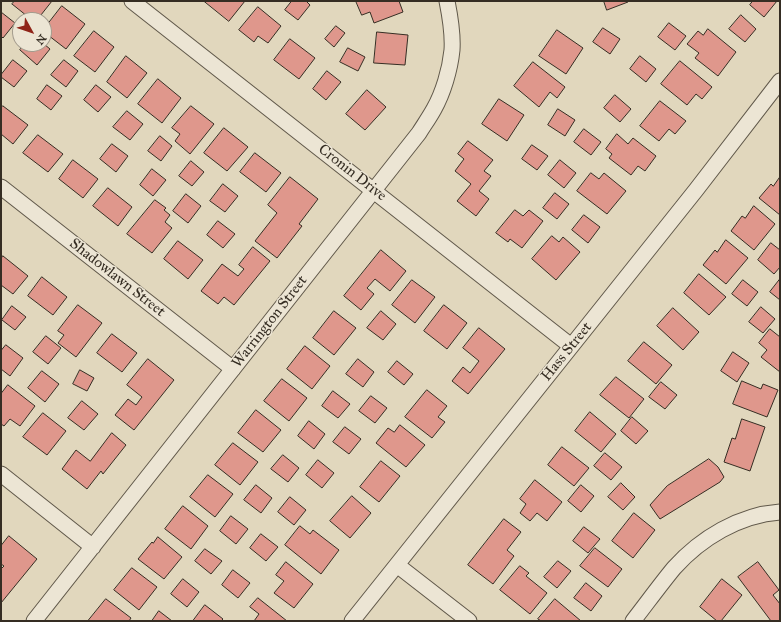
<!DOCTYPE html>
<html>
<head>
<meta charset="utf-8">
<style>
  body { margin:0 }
  #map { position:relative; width:781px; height:622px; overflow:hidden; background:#e1d7bd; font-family:"IM FELL Great Primer",serif }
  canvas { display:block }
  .frame { position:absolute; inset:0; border:2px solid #352d23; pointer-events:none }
  .north { position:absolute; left:12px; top:12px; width:40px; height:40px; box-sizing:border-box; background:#ece5d4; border:1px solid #a39b8d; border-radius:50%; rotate:130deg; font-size:11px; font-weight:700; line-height:16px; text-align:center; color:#352d23 }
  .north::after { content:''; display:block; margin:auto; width:14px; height:18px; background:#8f2418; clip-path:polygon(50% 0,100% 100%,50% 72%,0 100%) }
</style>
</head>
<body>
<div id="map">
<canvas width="781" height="622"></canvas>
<div class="frame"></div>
<div class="north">N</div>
</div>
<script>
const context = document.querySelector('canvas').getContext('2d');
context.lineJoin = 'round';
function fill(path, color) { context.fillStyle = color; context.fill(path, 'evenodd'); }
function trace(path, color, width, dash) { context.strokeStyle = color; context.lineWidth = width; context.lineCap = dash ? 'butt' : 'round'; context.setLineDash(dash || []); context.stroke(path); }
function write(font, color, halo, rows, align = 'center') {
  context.font = font + ' "IM FELL Great Primer",serif'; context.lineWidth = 3; context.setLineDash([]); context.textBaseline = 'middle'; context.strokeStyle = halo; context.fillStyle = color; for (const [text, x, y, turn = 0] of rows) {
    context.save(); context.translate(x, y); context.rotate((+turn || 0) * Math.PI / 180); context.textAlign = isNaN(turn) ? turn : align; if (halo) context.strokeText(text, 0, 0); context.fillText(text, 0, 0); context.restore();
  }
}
const building = new Path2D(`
  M 15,1 L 52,1 L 37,20 L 32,20 L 12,4 Z
  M 204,1 L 245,1 L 229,21 Z
  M 292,1 L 306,1 L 310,5 L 298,20 L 285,10 Z
  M 356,1 L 399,1 L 403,12 L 374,23 L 370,12 L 362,15 Z
  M 604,1 L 628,1 L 628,2 L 607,10 Z
  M 753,1 L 777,1 L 764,17 L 750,5 Z
  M 62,6 L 85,24 L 66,49 L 44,32 L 44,29 Z
  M 258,7 L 281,26 L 268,43 L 258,36 L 254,42 L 239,30 Z
  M 1,12 L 15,23 L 3,38 L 1,36 Z
  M 741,15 L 756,29 L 745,42 L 729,29 Z
  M 669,23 L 686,36 L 675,50 L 658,37 Z
  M 336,26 L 345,33 L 334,47 L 325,39 Z
  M 603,28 L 620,39 L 610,54 L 593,42 Z
  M 708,29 L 736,52 L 718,76 L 695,58 L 699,53 L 687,44 L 698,31 L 703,35 Z
  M 557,30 L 583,48 L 566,74 L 539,56 Z
  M 94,31 L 114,47 L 95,72 L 74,56 Z
  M 377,32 L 408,35 L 405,65 L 374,63 Z
  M 290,39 L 315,58 L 299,79 L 274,60 Z
  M 25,44 L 44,44 L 50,49 L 37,65 L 20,50 Z
  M 348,48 L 365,57 L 358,71 L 340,62 Z
  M 126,56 L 147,73 L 127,98 L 107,82 Z
  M 640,56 L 656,69 L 646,82 L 630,69 Z
  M 13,60 L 27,71 L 14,87 L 1,77 L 1,75 Z
  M 64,60 L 78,71 L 66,87 L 51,75 Z
  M 680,61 L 712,87 L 702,99 L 696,94 L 687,105 L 661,84 Z
  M 533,62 L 565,87 L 557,98 L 550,92 L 539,107 L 514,86 Z
  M 327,71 L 341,82 L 326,100 L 313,89 Z
  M 158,79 L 181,98 L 162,123 L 138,104 Z
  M 47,85 L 62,96 L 51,110 L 37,99 Z
  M 96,85 L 111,97 L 98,112 L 84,100 Z
  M 367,90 L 386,107 L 365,130 L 346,114 Z
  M 615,95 L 631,109 L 620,122 L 604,108 Z
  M 499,99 L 524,115 L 507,141 L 482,124 Z
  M 660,101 L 686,121 L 675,134 L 669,129 L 659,141 L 640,126 Z
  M 3,106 L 28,125 L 13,144 L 1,134 L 1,108 Z
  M 191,106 L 214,124 L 190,154 L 175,141 L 180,134 L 172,128 Z
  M 558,109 L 575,120 L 565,136 L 548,125 Z
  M 127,111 L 143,124 L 130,140 L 113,127 Z
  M 224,128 L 248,147 L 227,171 L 204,153 Z
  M 584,129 L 601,142 L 591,155 L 574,142 Z
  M 617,134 L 628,144 L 633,138 L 656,156 L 645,171 L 638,166 L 631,175 L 609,158 L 612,154 L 606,149 Z
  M 38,135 L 63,154 L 48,172 L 23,153 Z
  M 160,136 L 172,146 L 161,161 L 148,151 Z
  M 468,141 L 493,160 L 484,171 L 491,176 L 479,191 L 489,199 L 476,216 L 457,201 L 471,184 L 455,171 L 464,159 L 458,154 Z
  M 112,144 L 128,156 L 116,172 L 100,159 Z
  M 532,145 L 548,156 L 537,170 L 522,159 Z
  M 255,153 L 281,173 L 266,192 L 240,172 Z
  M 73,160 L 98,179 L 83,198 L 59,179 Z
  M 560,160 L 576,173 L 564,188 L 548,175 Z
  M 191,161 L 204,172 L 192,186 L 179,176 Z
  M 152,169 L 166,180 L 153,196 L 140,185 Z
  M 591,173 L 599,179 L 604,173 L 626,191 L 607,214 L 577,191 Z
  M 290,177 L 318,199 L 299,224 L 302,226 L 277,258 L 255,241 L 277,213 L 268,205 Z
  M 780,177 L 780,215 L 759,198 L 771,184 L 773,186 Z
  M 223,184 L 238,196 L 225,212 L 210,201 Z
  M 108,188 L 132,207 L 118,226 L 93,206 Z
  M 555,193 L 569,204 L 557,219 L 543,208 Z
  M 186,194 L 201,206 L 188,223 L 173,211 Z
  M 155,200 L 166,208 L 164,210 L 170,215 L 165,222 L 172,228 L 152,253 L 127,234 Z
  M 754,206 L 775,224 L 754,250 L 731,231 L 742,216 L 745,218 Z
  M 515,210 L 523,216 L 529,210 L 543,221 L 522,248 L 510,239 L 508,242 L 496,233 Z
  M 584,215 L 600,227 L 588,243 L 572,230 Z
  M 218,221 L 235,234 L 223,248 L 207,235 Z
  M 552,236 L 559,242 L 563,237 L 580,252 L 556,280 L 532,259 Z
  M 726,240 L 748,258 L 726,284 L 703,265 L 715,250 L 717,252 Z
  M 178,241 L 203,260 L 188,279 L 164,259 Z
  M 771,243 L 780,250 L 780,267 L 774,274 L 758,260 Z
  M 253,247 L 270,261 L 234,305 L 224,297 L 218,304 L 201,291 L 222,264 L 238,276 L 244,269 L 239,265 Z
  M 381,250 L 406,271 L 390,291 L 375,279 L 367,288 L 374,294 L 361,310 L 344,296 Z
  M 3,256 L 28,276 L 13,294 L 1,285 L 1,259 Z
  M 699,274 L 726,297 L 709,315 L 684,293 Z
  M 42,277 L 67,297 L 53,315 L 28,296 Z
  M 780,279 L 780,300 L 770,292 Z
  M 412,280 L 435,297 L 415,323 L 392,305 Z
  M 743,280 L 758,292 L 747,306 L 732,294 Z
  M 78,305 L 102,323 L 76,357 L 58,343 L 64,335 L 58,331 Z
  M 444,305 L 467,323 L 447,349 L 424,331 Z
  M 12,306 L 26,317 L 15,330 L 2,320 Z
  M 761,307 L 775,319 L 763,333 L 749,322 Z
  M 673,308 L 699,332 L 683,350 L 657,326 Z
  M 334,311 L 356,328 L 334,355 L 313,338 Z
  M 381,311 L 396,324 L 383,340 L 367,328 Z
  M 479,328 L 505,349 L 468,394 L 452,381 L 463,367 L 470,373 L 479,361 L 463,348 Z
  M 770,329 L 780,337 L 780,372 L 761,357 L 767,350 L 759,343 Z
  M 112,334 L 137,353 L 122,372 L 97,353 Z
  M 46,336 L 61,348 L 48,364 L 33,352 Z
  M 644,342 L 672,365 L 656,384 L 628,361 Z
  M 6,345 L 23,358 L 10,376 L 1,369 L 1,351 Z
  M 305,346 L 330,366 L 312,389 L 287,369 Z
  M 733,352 L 749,363 L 737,382 L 721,371 Z
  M 148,359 L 174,380 L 134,430 L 115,415 L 128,399 L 136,405 L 142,397 L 127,385 Z
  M 358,359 L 374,372 L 363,387 L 346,374 Z
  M 397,361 L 413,374 L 404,385 L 388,372 Z
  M 80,370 L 94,378 L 87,391 L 73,384 Z
  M 42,371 L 59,384 L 45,402 L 28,388 Z
  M 616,377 L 644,399 L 629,418 L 600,395 Z
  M 282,379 L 307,398 L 289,421 L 264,401 Z
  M 742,381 L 761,389 L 763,384 L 778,390 L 767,417 L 733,404 Z
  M 661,382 L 677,395 L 665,409 L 649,397 Z
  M 8,385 L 35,406 L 20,426 L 10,419 L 4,426 L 1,424 L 1,394 Z
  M 427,390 L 447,406 L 438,417 L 445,422 L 432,438 L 405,417 Z
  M 333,391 L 350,404 L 338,418 L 322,406 Z
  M 371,396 L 387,408 L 375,423 L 359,411 Z
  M 82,401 L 98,414 L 84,430 L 68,418 Z
  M 256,410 L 281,430 L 263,452 L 238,433 Z
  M 590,412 L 616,434 L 601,452 L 575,431 Z
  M 43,413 L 66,431 L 47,455 L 23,437 Z
  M 632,417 L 648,431 L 636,444 L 621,431 Z
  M 742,419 L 765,427 L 750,471 L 724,462 L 732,438 L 735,439 Z
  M 309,421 L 325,434 L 314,449 L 298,436 Z
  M 400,425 L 425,445 L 406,467 L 376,443 L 388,428 L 394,432 Z
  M 345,427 L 361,439 L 349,454 L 333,442 Z
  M 112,433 L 126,445 L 103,474 L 101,471 L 87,489 L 62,469 L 76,450 L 90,461 Z
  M 233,443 L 258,462 L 240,485 L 215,465 Z
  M 562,447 L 589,468 L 574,486 L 548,465 Z
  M 605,453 L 622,467 L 611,480 L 594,466 Z
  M 283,455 L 299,468 L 288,482 L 271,469 Z
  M 709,459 L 718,467 L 724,477 L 720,482 L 660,519 L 657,515 L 650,505 L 667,486 Z
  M 318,460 L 334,473 L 322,488 L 306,475 Z
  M 381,461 L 400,476 L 379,502 L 360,487 Z
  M 208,475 L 233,494 L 215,517 L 190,497 Z
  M 535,480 L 562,502 L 547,521 L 537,513 L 530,521 L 520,513 L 526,504 L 520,499 Z
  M 621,483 L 635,497 L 623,510 L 608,497 Z
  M 256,485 L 272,498 L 261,513 L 244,500 Z
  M 581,485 L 594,496 L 581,512 L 568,501 Z
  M 352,496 L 371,513 L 350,538 L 330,521 Z
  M 290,497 L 306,510 L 294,525 L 278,512 Z
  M 183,506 L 208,526 L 191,549 L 165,529 Z
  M 634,513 L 655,530 L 633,558 L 612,541 Z
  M 231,516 L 248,529 L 236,544 L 220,531 Z
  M 504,519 L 521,532 L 507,550 L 514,556 L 493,584 L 468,565 Z
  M 300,526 L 310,534 L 313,530 L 339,550 L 321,574 L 285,545 Z
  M 584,527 L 600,539 L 588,553 L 573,541 Z
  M 261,534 L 278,547 L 266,561 L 250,548 Z
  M 9,536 L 37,559 L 1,603 L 1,569 L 4,566 L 1,564 L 1,546 Z
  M 158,537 L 182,557 L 164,579 L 138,559 L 152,542 L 153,543 Z
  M 595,548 L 622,569 L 608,587 L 580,566 Z
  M 205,549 L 222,561 L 211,574 L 195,561 Z
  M 558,561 L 571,571 L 557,588 L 544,577 Z
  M 286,562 L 313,584 L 294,608 L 274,593 L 284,581 L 276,575 Z
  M 758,562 L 779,590 L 773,595 L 780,604 L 780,621 L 771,621 L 738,577 Z
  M 520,566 L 529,573 L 526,576 L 547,593 L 530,614 L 500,590 Z
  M 132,568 L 157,587 L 139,610 L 114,590 Z
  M 233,570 L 250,583 L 238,598 L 222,585 Z
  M 183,579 L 199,592 L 187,607 L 171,594 Z
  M 722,579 L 742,595 L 721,621 L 717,621 L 700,607 Z
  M 586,583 L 602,596 L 591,611 L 574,598 Z
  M 258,598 L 287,621 L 254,621 L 259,614 L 250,607 Z
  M 106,599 L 131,618 L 129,621 L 88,621 Z
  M 555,599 L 581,621 L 541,621 L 538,619 Z
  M 205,605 L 223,619 L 221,621 L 193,621 Z
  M 159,611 L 172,621 L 152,621 Z`);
fill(building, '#df978c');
trace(building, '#352d23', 1);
const street = new Path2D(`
  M 132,1 L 571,346
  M 1,187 L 233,369
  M 1,474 L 93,547
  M 397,565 L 469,621
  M 34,621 L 419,133 C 424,125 429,118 434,109 C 443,93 450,70 452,50 C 453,35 450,16 447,1
  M 352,621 L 696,190 L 780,81
  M 633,621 C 647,603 660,585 674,568 C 701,538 739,515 780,512`);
trace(street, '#60584a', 17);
trace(street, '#ece5d4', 15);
write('15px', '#352d23', '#ece5d4', [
  ["Cronin Drive",352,173,38],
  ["Shadowlawn Street",117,278,38],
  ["Warrington Street",270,322,-52],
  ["Hass Street",567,352,-51]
]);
</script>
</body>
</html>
